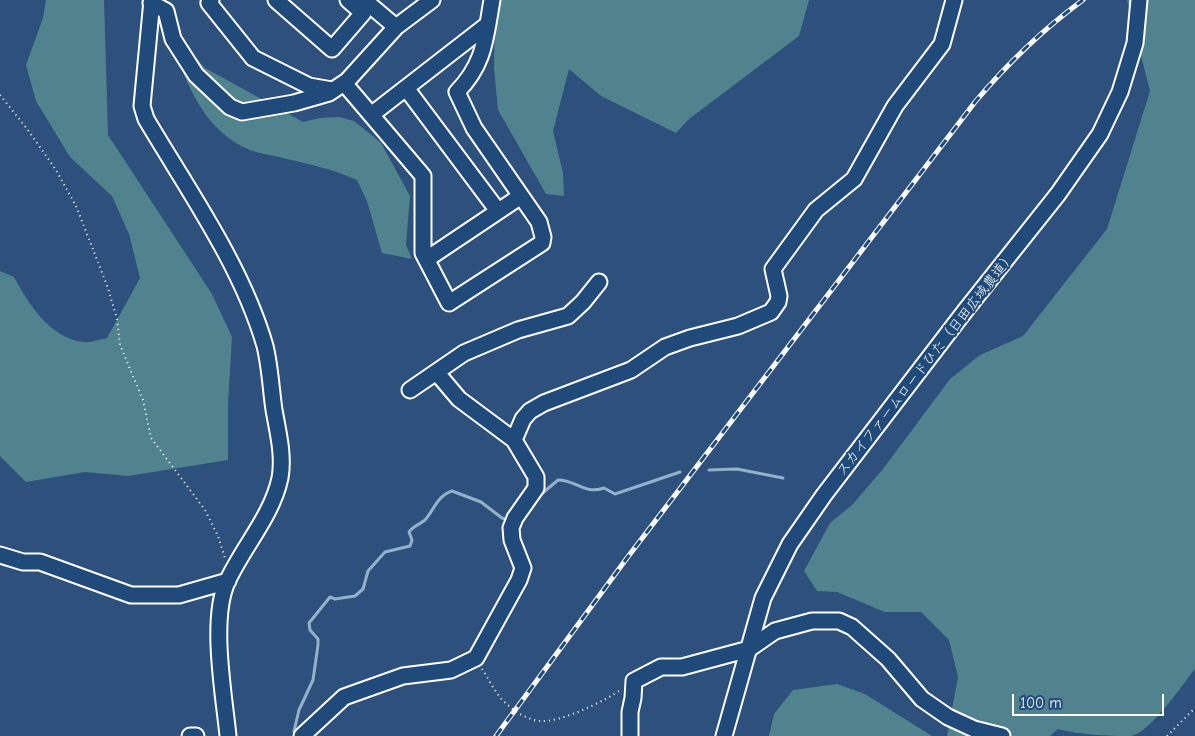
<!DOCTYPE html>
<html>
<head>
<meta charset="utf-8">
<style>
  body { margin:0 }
  #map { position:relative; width:1195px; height:736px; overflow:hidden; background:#2d507d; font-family:"Comic Neue",sans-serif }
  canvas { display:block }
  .scale { position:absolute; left:1012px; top:694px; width:152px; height:22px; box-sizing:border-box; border:2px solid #fff; border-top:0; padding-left:6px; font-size:15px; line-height:18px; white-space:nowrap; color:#fff; -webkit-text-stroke:4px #1f4a7a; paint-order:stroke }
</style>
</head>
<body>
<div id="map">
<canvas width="1195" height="736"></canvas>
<div class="scale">100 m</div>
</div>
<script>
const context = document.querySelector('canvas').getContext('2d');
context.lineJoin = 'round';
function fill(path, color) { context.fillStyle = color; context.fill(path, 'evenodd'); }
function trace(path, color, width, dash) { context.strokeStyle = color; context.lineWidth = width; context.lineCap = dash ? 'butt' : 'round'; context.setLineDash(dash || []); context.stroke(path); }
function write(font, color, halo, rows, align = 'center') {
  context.font = font + ' "Comic Neue","Klee One",sans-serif'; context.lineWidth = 4; context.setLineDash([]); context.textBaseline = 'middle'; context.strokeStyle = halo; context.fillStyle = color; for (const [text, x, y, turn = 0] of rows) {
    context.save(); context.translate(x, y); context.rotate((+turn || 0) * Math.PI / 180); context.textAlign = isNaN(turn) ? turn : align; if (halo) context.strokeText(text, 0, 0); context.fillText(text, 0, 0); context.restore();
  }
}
fill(new Path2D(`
  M 46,0 L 104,0 L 108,135 L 212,294 L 232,337 L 228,404 L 228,460 L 128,476 L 85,472 L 26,482 L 0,456 L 0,271 L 14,277 C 29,304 49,338 84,342 C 90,343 100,339 107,338 L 140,278 L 129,234 L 112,196 L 70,157 L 36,101 L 26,65 L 43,18 Z
  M 495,0 L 809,0 L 799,36 L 689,119 L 676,133 L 601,96 L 569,69 L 553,131 L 563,173 L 564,196 L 546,194 L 498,110 L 494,68 Z
  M 1127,0 L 1195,0 L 1195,669 C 1182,685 1151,732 1131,736 C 1107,736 1081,735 1058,729 L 1050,736 L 947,736 L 958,677 L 949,640 L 921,612 L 885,612 L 837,592 L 817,591 L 804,571 L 830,523 L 852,505 L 883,469 L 950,379 L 980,355 L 1023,336 L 1107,229 L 1150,91 Z
  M 182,42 L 205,68 L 303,122 L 320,118 L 339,117 L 354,121 L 381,143 L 410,196 L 406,245 L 412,259 L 382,253 L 367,201 L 357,180 C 333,169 309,164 283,158 C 273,155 260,154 250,150 C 204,131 188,86 172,44 Z
  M 837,684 L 865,694 L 932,736 L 769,736 L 774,714 L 793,690 Z`), '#51838e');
trace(new Path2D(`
  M 709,470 L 737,469 L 783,478
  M 538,497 L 558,480 C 576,480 585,495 604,488 L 615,494 L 680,472
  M 294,731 L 299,710 L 313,680 L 318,645 L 318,639 L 310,630 L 309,623 L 330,597 L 335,599 L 355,596 L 363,589 L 368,571 L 385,552 L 410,546 L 412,540 L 409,532 C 413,526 419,525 425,520 C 434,510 437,496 452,491 L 481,502 L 502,518 L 510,521`), '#92b1ca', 3);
const minor = new Path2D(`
  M 152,0 L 142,106 L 146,119 C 188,190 242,266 265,346 C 270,366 271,389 274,410 C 278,432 284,456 280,478 C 272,516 243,547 227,582 C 210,620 224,695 228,736
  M 211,0 L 209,3 L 253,58 L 309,86 L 332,90
  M 276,0 L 332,49 L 363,13 L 348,0
  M 364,0 L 396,27
  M 151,3 L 166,11 L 173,39 L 196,75 L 230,107 L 242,112 L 294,103 L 329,93 L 347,81 L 396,27 L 432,0
  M 344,83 L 423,176 L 423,253 L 449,303 L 542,243 L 543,237 L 539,222 L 474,128 L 457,92 C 485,63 485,39 492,0
  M 406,88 L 498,211
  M 371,115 L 487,25
  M 427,259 L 521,196
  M 410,390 L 464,353 L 518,330 L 568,316 L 583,302 L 599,282
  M 514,440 L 523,419 L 530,411 L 544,403 L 631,370 L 665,347 L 690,338 L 738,326 L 771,312 L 778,302 L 779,296 L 773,269 L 816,210 L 854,179 L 895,106 L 942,44 L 954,0
  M 0,555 L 23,562 L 40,562 L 131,595 L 179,595 L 228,581
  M 190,736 L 196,736
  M 302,736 L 344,697 L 403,676 L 451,670 L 476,658 L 519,580 L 523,568 L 512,540 L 511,528 L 515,518 L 536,488 L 536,477 L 514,440 L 459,399 L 437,373
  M 630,736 L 630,712 L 633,698 L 634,681 L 661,667 L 682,667 L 749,649 L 775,631 L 812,621 L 839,621 L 852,627 L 888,659 L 922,699 L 948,717 L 974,729 L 1002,736
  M 724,736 L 763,598 L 790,544 L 824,495 L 965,311 L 1058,194 L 1100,134 L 1120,92 L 1135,43 L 1139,0`);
trace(minor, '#fff', 19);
trace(new Path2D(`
  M 0,95 L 28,130 L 56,170 L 76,206 L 108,288 L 117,319 L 120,345 L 143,400 L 151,438 L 205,510 L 218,536 L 225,558
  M 482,669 C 490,681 497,697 509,706 C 517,713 529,720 540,721 C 560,723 605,701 622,689
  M 1167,736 L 1195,708`), '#fff', 2, [1, 4]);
trace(minor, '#1f4a7a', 15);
const rail = new Path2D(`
  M 496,736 L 627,558 L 975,102 C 1008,63 1042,30 1083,0`);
trace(rail, '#fff', 5);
trace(rail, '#1f4a7a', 3, [9]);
write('14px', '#fff', '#1f4a7a', [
  ["スカイファームロードひた（日田広域農道）",926,364,-52]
]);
</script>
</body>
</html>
